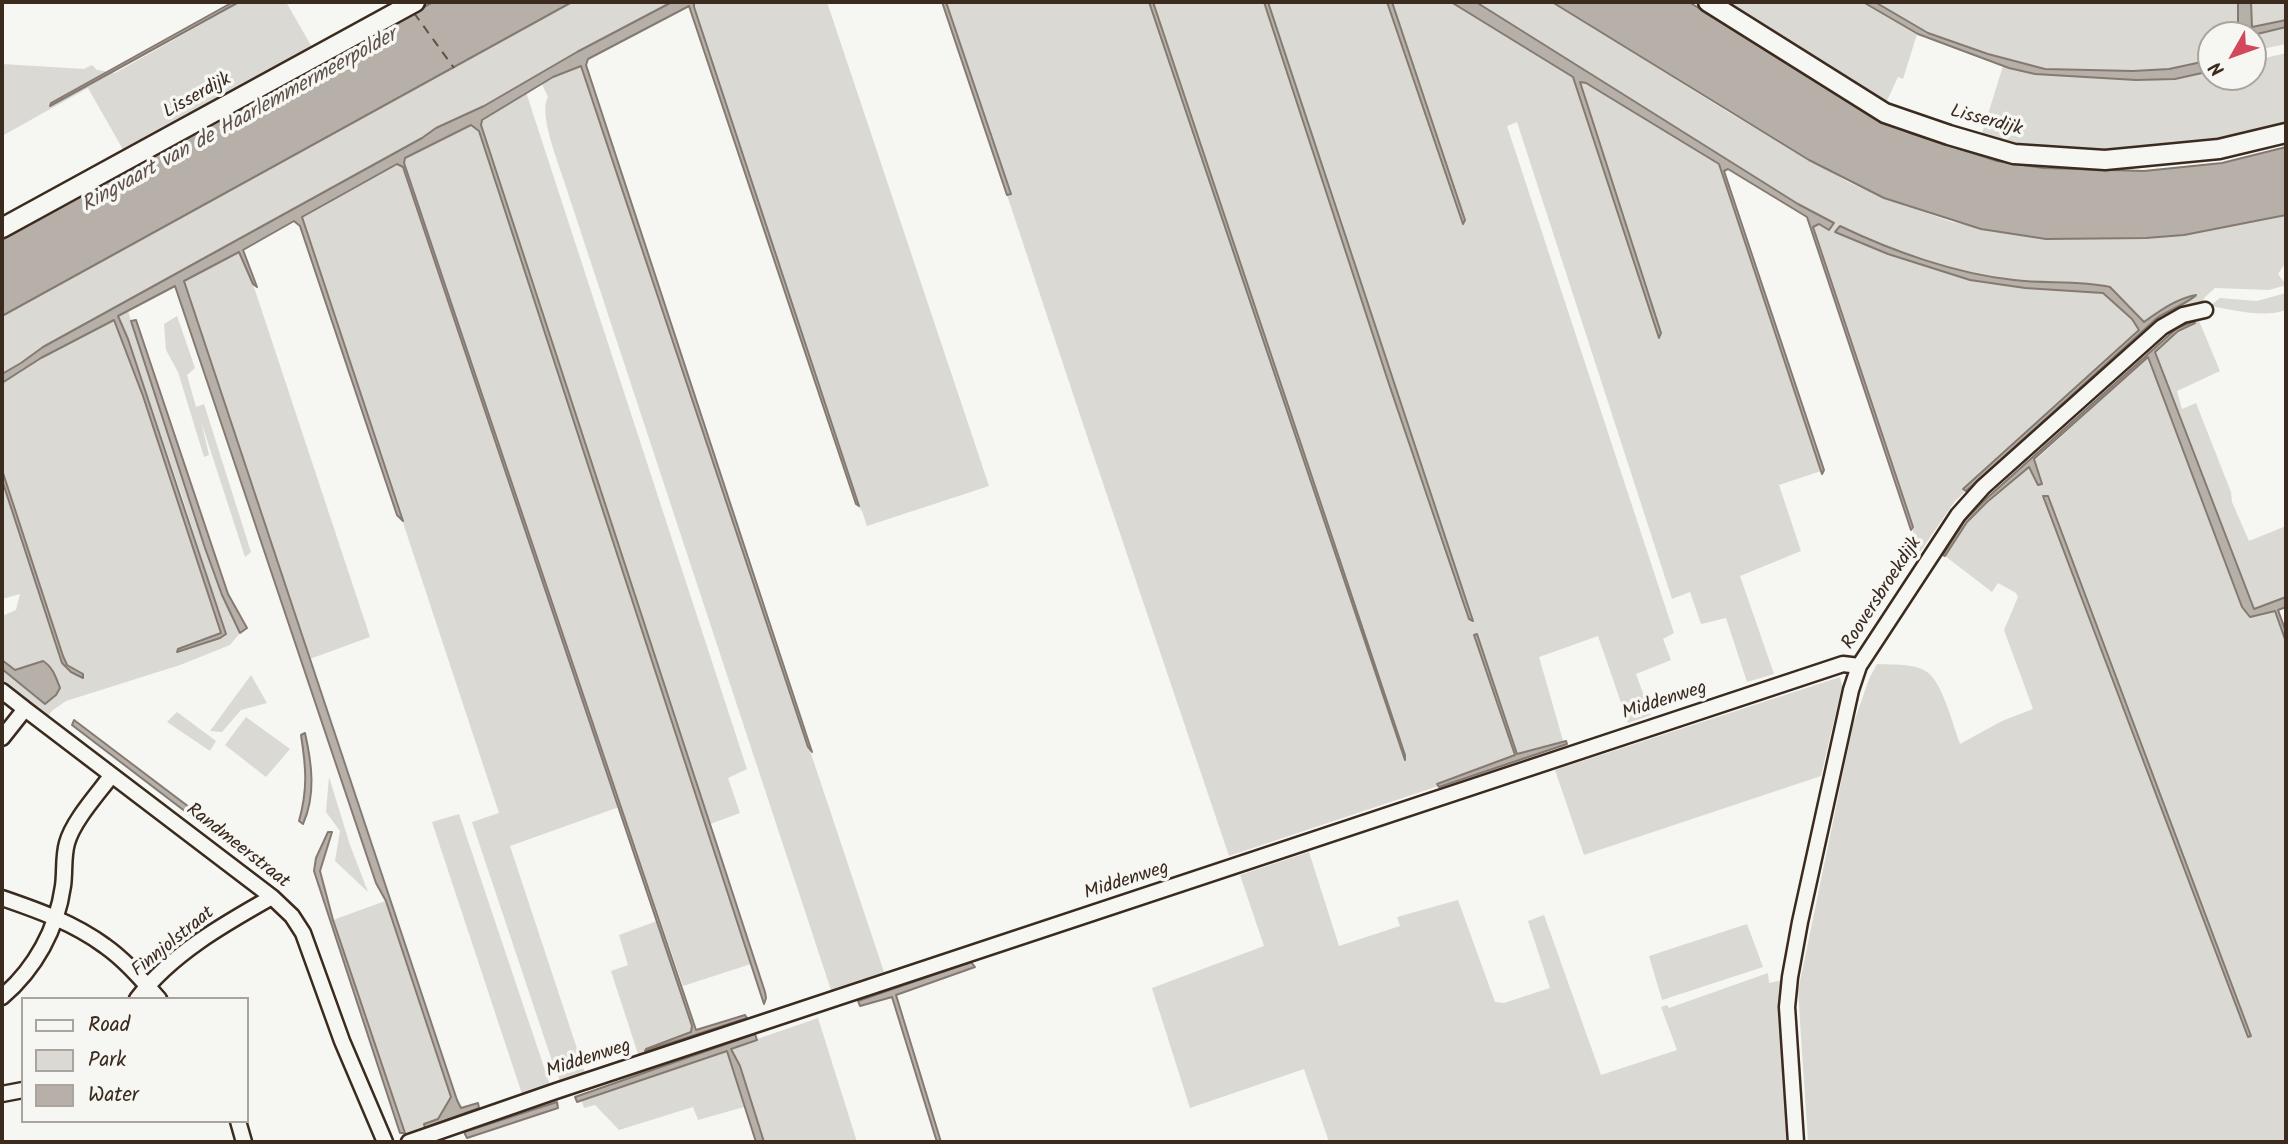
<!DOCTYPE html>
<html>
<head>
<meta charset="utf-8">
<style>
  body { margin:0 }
  #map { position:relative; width:2288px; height:1144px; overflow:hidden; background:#f6f6f2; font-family:Kalam,sans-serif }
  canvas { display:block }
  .frame { position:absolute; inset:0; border:4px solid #3b2a1e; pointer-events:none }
  .legend { position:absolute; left:21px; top:997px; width:228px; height:126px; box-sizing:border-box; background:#f6f6f2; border:2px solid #aba49d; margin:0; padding:9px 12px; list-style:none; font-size:21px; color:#3b2a1e }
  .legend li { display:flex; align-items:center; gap:14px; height:35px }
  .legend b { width:35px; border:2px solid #aba49d }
  .north { position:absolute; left:2197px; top:21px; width:70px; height:70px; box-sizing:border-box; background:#f6f6f2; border:2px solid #aba49d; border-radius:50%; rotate:230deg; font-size:19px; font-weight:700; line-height:28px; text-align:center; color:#3b2a1e }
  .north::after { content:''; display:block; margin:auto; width:24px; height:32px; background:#d1495b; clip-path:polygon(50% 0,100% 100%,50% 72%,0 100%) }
</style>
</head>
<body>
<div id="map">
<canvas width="2288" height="1144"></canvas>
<div class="frame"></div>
<ul class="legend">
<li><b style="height:9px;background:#f6f6f2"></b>Road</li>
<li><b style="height:19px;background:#dad9d3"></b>Park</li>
<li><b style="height:19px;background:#b6b0a9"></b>Water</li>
</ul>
<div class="north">N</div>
</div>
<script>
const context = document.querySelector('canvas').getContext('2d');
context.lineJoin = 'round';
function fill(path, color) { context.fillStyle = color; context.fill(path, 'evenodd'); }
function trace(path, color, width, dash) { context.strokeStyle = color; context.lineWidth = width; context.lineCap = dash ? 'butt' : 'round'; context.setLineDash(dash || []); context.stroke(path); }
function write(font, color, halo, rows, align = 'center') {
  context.font = font + ' Kalam,sans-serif'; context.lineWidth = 7; context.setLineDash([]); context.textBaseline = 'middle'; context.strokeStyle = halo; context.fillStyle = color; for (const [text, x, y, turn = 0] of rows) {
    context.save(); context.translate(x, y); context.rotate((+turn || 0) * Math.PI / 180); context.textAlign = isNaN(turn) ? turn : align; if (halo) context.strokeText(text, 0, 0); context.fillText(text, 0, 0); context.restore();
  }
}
fill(new Path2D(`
  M 241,2 L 286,2 L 313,49 L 125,153 L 88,88 L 2,136 L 2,64 L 84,69 L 92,65 L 97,70 L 115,73 Z
  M 573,2 L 685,2 L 579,60 L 883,969 L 884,972 L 831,990 L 564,181 C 558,162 538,112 548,97 L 540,80 L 436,128 L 422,138 L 43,347 L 21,363 L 2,374 L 2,317 Z
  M 689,2 L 827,2 L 989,486 L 867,526 L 862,511 L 856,504 Z
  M 943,2 L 1553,2 L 1731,114 L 1850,183 L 1884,198 L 1952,222 L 2046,239 L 2184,235 L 2286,215 L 2286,262 L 2278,274 L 2286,285 L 2269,290 L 2215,288 L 2204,298 L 2203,305 L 2097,379 L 2094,375 C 2126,347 2154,315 2194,299 L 2158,311 L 2144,322 L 2110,287 L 2014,280 L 2103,293 L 2132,319 L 2139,331 L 1955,501 L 1920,552 L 1806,213 L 1719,159 L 1821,471 L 1779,485 L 1801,551 L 1740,576 L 1774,674 L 1747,682 L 1726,618 L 1701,624 L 1690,592 L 1672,599 L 1517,122 L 1507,126 L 1674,633 L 1663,639 L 1671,660 L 1636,674 L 1651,715 L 1628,723 L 1598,636 L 1539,657 L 1564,744 L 1229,856 L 1083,424 Z
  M 1713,2 L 1863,2 L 1917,34 L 1903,79 L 1898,77 L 1885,105 Z
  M 1875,2 L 2286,2 L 2286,44 L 2253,51 L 2253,35 L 2211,35 L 2211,60 L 2169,69 L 2133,71 L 2045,69 L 1988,54 L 1928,33 Z
  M 2286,53 L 2286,130 L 2149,155 L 1979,143 L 2003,66 L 2035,74 L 2175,79 L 2211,71 L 2211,77 L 2253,77 L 2253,61 Z
  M 525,89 L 747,769 L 728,778 L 740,813 L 710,824 L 481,125 L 482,120 Z
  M 471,125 L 479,131 L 751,964 L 683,986 L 574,670 L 619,807 L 510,846 L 585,1073 L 563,1081 L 560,1081 L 554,1067 L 472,822 L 499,813 L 302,217 L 397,163 L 403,167 L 520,512 L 404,163 L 405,158 Z
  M 241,248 L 370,637 L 307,660 L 184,281 Z
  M 2286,293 L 2286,310 C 2264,318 2233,310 2210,306 L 2220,298 L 2257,301 Z
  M 128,311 L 205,548 L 222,595 L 240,633 L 230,645 L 180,665 L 66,701 L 53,710 L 45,719 L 2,686 L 2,669 L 45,704 L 43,661 L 15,671 L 2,660 L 2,616 L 16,610 L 20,594 L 2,599 L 2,480 L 62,663 L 71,672 L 83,674 L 67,665 L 63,656 L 2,470 L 2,383 L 41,358 L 114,320 L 143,396 L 221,633 L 178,651 L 219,638 L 226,634 L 181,493 L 128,339 L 118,316 Z
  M 177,316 L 195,368 L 187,375 L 196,407 L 204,404 L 251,552 L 245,557 L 201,421 L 209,455 L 204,457 L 178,372 L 166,350 L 164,324 Z
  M 2197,316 L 2220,371 L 2177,391 L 2182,409 L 2196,403 L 2231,492 L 2232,502 L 2249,541 L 2286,526 L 2286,597 L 2254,609 L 2231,549 L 2221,553 L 2242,607 L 2250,617 L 2275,611 L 2286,642 L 2286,1142 L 1808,1142 L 1798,991 L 1853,725 L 1869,679 L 1877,664 C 1892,665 1914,663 1927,672 C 1943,683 1953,726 1960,744 L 2002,721 L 2033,709 L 2004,630 L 2018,597 L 2016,593 L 1998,583 L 1992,592 L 1945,556 L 1967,522 L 1987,502 L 2029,466 L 2148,357 L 2178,331 L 2193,321 L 2177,328 L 2183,319 Z
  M 251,675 L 267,703 L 241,710 L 222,732 L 210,731 Z
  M 1840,677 L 1842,686 L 1821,776 L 1584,855 L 1555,770 Z
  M 177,712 L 216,741 L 210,751 L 167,722 Z
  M 246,717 L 290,749 L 266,777 L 225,745 Z
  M 329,777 L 350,845 L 368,892 L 335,861 L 340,831 L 326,812 Z
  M 459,814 L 550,1085 L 522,1094 L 432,822 Z
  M 1309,852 L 1339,946 L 1400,926 L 1397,917 L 1458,900 L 1495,1002 L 1504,1003 L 1550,988 L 1528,921 L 1544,915 L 1601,1075 L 1677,1050 L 1661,1007 L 1667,1005 L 1669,1008 L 1768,973 L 1769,983 L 1783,980 L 1780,1017 L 1789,1142 L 1329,1142 L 1304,1069 L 1190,1108 L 1152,988 L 1264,946 L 1240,875 Z
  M 388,900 L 461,1115 L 405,1133 L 333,920 Z
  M 657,921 L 692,1026 L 691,1032 L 646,1049 L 646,1051 L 695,1035 L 698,1040 L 643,1057 L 638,1054 L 611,971 L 628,965 L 619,935 Z
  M 1747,924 L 1763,967 L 1662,1000 L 1649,956 Z
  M 818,1018 L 857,1142 L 764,1142 L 740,1066 L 731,1048 Z
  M 727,1050 L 744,1107 L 698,1120 L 693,1107 L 619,1130 L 595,1105 L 584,1108 L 581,1099 Z`), '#dad9d3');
const water = new Path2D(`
  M 233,2 L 239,2 L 50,106 L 51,103 Z
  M 433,2 L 572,2 L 2,316 L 2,240 Z
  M 672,2 L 694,2 L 694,7 L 859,506 L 856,504 L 689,6 L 588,59 L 586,65 L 812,752 L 808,747 L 581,66 L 553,77 L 482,120 L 481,125 L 765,992 L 766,998 L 764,1004 L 479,131 L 471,125 L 405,158 L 404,163 L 696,1030 L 745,1015 L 747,1018 L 645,1051 L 646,1049 L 691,1032 L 692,1026 L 403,167 L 397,164 L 302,217 L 403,521 L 397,515 L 300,226 L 294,221 L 243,250 L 257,287 L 253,284 L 239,252 L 184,281 L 457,1100 L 461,1108 L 478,1103 L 479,1108 L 425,1128 L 424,1124 L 438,1119 L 451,1097 L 386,901 L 376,883 L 175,286 L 118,316 L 128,339 L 226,634 L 220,638 L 177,652 L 178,649 L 221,633 L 143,396 L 114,320 L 41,358 L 2,383 L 2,374 L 21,363 L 43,347 L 422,138 L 436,128 L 484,106 L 577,52 Z
  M 942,2 L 946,2 L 1011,194 L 1007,195 Z
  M 1149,2 L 1153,2 L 1405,755 L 1405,760 Z
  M 1264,2 L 1268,2 L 1473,621 L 1469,619 L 1389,384 Z
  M 1387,2 L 1392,2 L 1465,220 L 1463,224 Z
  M 1451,2 L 1476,2 L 1798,204 L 1834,223 L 1829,230 L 1819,224 L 1813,227 L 1913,527 L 1911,530 L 1807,217 L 1728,169 L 1724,171 L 1824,470 L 1822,474 L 1719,164 L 1586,83 L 1580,82 L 1661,333 L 1659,338 L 1573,77 Z
  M 1552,2 L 1689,2 L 1857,106 L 1910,133 L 1997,161 L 2043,168 L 2144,171 L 2222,163 L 2286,147 L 2286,215 L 2184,235 L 2146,238 L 2046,239 L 1981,229 L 1884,198 L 1809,160 Z
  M 1863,2 L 1875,2 L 1928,33 L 1988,54 L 2045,69 L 2133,71 L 2169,69 L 2211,60 L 2211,71 L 2175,79 L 2136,80 L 2035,74 L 2009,68 L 1918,34 Z
  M 2238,2 L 2251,2 L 2252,27 L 2286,20 L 2286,27 L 2253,35 L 2238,35 Z
  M 1840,226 C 1892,251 1956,274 2014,280 C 2045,284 2079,280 2110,287 L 2144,322 C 2161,310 2176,299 2196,295 C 2190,302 2167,311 2157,318 L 1966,491 L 1963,489 L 2139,330 L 2132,319 L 2103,293 L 2025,288 L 1970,280 L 1888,254 L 1835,232 Z
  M 136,320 L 228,594 L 247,628 L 240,633 L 222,595 L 205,548 L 131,321 Z
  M 2194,321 L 2195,323 L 2178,331 L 2155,352 L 2254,609 L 2286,597 L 2286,607 L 2278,610 L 2286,632 L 2286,642 L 2275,611 L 2250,617 L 2242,607 L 2148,357 L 2034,459 L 2042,484 L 2038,485 L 2029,467 L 1987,502 L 1967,522 L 1945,556 L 1943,555 L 1964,521 L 1987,498 L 2177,328 Z
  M 2,470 L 63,656 L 67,665 L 83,674 L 83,678 L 71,672 L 62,663 L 2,480 Z
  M 2043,496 L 2048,496 L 2251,1036 L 2248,1037 Z
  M 1477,634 L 1517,754 L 1566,741 L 1567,744 L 1439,787 L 1437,784 L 1515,755 L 1474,635 Z
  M 2,660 L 15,670 L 43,661 C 53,667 56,678 60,688 L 56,695 L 45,704 L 2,669 Z
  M 74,720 L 267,866 L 262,870 L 72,725 Z
  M 305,733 C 312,764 316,795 303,824 L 299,821 C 308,789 306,767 301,735 Z
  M 328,832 L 332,832 L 320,871 L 333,920 L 405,1133 L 400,1133 L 314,871 L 316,858 Z
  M 971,962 L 975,967 L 896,995 L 941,1142 L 937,1142 L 892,997 L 860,1006 L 858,1001 Z
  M 755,1034 L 757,1040 L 731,1049 L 740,1066 L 764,1142 L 756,1142 L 727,1051 L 577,1102 L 575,1097 Z
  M 557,1102 L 558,1108 L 467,1138 L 464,1132 Z`);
fill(water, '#b6b0a9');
trace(water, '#857a71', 2);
trace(new Path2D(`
  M 414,13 L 454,68`), '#605248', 2, [9, 7]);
const minor = new Path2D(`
  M 2,691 L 25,709
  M 2,738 L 25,709 L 272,897 L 292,916 L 303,933 L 342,1041 L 385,1142
  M 2,898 C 37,910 74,923 105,946 C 125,960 142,980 159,999
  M 2,997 C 35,969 57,929 63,886 C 65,872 63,857 67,843 C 73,821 97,795 111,776
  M 137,999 C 171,954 224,924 272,897
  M 2,1094 L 23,1090
  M 238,1121 L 244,1142
  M 409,1142 L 556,1091 L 1843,664 L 1859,666
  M 1796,1142 L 1787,1007 L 1790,977 L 1800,922 L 1851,690 L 1859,666 L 1958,515 L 1983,487 L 2162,327 L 2183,315 L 2205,310`);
const tertiary = new Path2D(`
  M 1708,2 L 1885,113 L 1949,135 L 2014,154 L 2105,160 L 2219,149 L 2286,133
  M 2,228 L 415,2`);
trace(minor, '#3b2a1e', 19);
trace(tertiary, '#3b2a1e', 23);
trace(minor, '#f6f6f2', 14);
trace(tertiary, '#f6f6f2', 18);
write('19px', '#3b2a1e', '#f6f6f2', [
  ["Lisserdijk",198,97,-29],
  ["Lisserdijk",1986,122,15],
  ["Rooversbroekdijk",1883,594,-57],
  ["Middenweg",1665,702,-18],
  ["Randmeerstraat",237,847,38],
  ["Middenweg",1127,882,-18],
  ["Finnjolstraat",174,943,-39],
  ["Middenweg",589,1060,-18]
]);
write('italic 21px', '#605248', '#f6f6f2', [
  ["Ringvaart van de Haarlemmermeerpolder",240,122,-29]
]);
</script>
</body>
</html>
